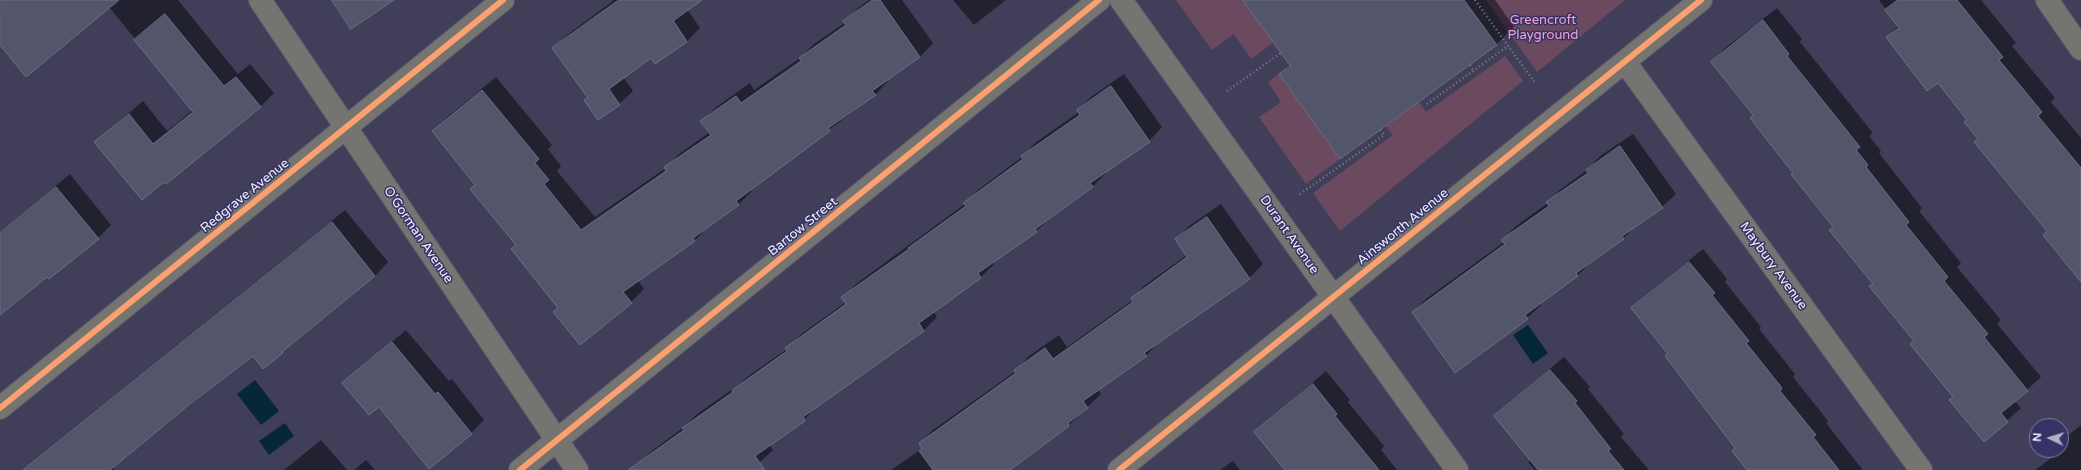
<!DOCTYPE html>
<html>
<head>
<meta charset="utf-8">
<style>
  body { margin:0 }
  #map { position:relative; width:2081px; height:470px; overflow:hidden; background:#403e59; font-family:"Varela Round",sans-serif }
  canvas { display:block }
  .north { position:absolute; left:2029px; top:418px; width:40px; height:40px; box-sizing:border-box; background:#363265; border:1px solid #817ea2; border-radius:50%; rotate:274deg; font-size:11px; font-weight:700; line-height:16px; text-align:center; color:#f1f1fe }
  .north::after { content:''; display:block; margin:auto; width:14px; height:18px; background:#b3b2c4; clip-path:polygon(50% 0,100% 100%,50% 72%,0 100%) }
</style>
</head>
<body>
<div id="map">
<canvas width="2081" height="470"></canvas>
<div class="north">N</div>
</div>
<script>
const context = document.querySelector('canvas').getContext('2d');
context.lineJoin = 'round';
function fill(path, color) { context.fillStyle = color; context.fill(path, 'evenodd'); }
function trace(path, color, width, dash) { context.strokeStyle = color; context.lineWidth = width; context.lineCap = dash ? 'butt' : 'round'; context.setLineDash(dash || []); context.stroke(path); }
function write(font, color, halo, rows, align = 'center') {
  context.font = font + ' "Varela Round",sans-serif'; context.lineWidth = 3; context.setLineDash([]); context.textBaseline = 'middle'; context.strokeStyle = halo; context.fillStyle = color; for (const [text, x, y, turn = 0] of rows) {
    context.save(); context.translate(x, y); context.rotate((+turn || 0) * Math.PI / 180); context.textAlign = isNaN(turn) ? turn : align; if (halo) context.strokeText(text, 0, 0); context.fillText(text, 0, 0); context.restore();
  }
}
fill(new Path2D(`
  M 1176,0 L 1243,0 L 1273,43 L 1251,59 L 1234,34 L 1212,50 Z
  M 1486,0 L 1625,0 L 1537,72 Z
  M 1505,56 L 1523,81 L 1340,231 L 1313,193 L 1393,135 L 1386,126 L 1419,102 L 1426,112 Z
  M 1279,74 L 1340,159 L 1306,184 L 1259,117 L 1281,102 L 1268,82 Z`), '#6b4a60');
fill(new Path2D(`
  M 1528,325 L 1548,353 L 1533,364 L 1513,335 Z
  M 255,380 L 279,411 L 261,425 L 237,394 Z
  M 285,423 L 294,436 L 269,455 L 259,441 Z`), '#062836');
fill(new Path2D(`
  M 4,0 L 178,0 L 238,74 L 250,64 L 274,93 L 260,107 L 166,182 L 95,142 L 143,101 L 167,131 L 193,110 L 109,7 L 0,44 L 0,3 Z
  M 612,0 L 700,0 L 687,9 L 700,28 L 687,41 L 651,57 L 623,77 L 633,91 L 619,104 L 589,97 L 553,48 L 567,35 L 613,1 ZM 671,16 L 687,40 L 685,40 L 669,17 Z
  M 869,0 L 902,0 L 933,43 L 920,57 L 887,79 L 888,81 L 875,95 L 750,189 L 752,191 L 738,205 L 708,227 L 695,240 L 638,280 L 644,289 L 631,302 L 559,307 L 476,185 L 433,131 L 446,118 L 496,77 L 552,145 L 548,149 L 561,166 L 557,171 L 595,217 L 666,168 L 679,154 L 710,132 L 702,121 L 715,108 L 750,83 L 754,90 L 800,58 L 814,44 L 846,22 L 845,21 L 858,8 Z
  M 953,0 L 1006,0 L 974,25 Z
  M 1244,0 L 1495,0 L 1514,27 L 1496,45 L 1281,74 L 1290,64 Z
  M 1879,0 L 1981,0 L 2016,43 L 2012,46 L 2055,98 L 2051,102 L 2081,138 L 2081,280 L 2048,231 L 1975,142 L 1979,138 L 1968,120 L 1938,81 L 1888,37 L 1898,26 Z
  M 1777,8 L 1802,39 L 1800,42 L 1873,133 L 1869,136 L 1881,151 L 1879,153 L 1922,208 L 1919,211 L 1961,263 L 1957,267 L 2001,320 L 1997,324 L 2041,377 L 2015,401 L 2021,408 L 1984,441 L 1915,340 L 1754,115 L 1712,62 L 1725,48 Z
  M 1124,74 L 1162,127 L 1149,141 L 1105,172 L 1106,173 L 1092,187 L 1050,218 L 1036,231 L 993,262 L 994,264 L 981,277 L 933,311 L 937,317 L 924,330 L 818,405 L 804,420 L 769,444 L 773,450 L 751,470 L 644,470 L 639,463 L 653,450 L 684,427 L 697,414 L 737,386 L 747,377 L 787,349 L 800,335 L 846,302 L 843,297 L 856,284 L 965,204 L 978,190 L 1022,157 L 1035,143 L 1079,112 L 1078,110 L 1091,97 Z
  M 1633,134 L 1676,194 L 1662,207 L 1636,225 L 1623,239 L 1591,262 L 1578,275 L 1540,303 L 1541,305 L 1527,318 L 1455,372 L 1413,312 L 1426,299 L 1504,242 L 1503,240 L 1516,226 L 1548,203 L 1561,189 L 1587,170 L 1600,156 Z
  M 70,174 L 111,225 L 98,238 L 0,313 L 0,232 Z
  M 1221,204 L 1263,264 L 1249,278 L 1159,341 L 1146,356 L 1097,389 L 1101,394 L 1069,425 L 1006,470 L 891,470 L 923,448 L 920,443 L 933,430 L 1016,371 L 1029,356 L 1059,335 L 1067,347 L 1133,300 L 1132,299 L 1145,285 L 1187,255 L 1176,240 L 1189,226 Z
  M 345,210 L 388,262 L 375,276 L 263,368 L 253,355 L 112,467 L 115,470 L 22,470 Z
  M 1703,249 L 1727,279 L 1725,282 L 1761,327 L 1759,329 L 1795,374 L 1793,377 L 1828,421 L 1826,423 L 1862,469 L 1861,470 L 1748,470 L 1736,447 L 1700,402 L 1702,400 L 1669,353 L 1632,308 L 1646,295 Z
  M 406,330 L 449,381 L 452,379 L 484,420 L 471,433 L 344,383 Z
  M 1564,357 L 1590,387 L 1588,389 L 1624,434 L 1621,437 L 1649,470 L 1535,470 L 1528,462 L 1531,460 L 1495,416 L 1509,403 Z
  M 1326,371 L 1350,400 L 1348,402 L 1384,446 L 1381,450 L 1397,470 L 1286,470 L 1255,432 Z
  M 2081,425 L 2081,470 L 2035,470 L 2060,452 L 2058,450 L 2061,450 L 2061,441 Z
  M 321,440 L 347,470 L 284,470 Z
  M 366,460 L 375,470 L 354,470 Z
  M 1233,461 L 1240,470 L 1220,470 Z`), '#0007');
const building = new Path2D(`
  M 0,0 L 119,0 L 26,77 L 0,45 Z
  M 332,0 L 394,0 L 351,29 Z
  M 619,0 L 702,0 L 673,21 L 687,42 L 655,64 L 651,58 L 609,89 L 620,105 L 598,120 L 584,100 L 588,98 L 552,48 Z
  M 873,0 L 880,0 L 920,57 L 872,91 L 876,95 L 828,128 L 830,131 L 736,201 L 739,205 L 693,238 L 695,241 L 623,292 L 632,303 L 580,345 L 553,312 L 558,308 L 511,249 L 516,245 L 470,189 L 475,185 L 432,131 L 482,90 L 539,159 L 535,163 L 549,180 L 544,184 L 581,230 L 666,171 L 664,167 L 711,135 L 700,121 L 736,96 L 741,103 L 801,61 L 799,58 L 846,25 L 843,21 Z
  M 1243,0 L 1464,0 L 1497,45 L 1340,159 L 1279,74 L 1290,66 Z
  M 1898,0 L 1957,0 L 2003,57 L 1999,60 L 2042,112 L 2038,116 L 2081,168 L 2081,282 L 2043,235 L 2047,231 L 1974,142 L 1978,139 L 1964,122 L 1967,120 L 1938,83 L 1927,91 L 1886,37 L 1899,28 L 1885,10 Z
  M 165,14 L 224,86 L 236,77 L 261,107 L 166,184 L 164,182 L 142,200 L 94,142 L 129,114 L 153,144 L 193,112 L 134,40 Z
  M 1763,20 L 1789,54 L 1787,56 L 1860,147 L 1856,150 L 1868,165 L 1866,167 L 1909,222 L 1906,225 L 1948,277 L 1944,281 L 1988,334 L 1984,337 L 2028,391 L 2001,413 L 2008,422 L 1984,442 L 1949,400 L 1953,397 L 1910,344 L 1914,341 L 1869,286 L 1873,284 L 1829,230 L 1833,227 L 1791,174 L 1793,173 L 1750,118 L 1753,115 L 1711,62 Z
  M 1111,86 L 1150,142 L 1090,183 L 1093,187 L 1035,229 L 1037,232 L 978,273 L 981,278 L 919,323 L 924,331 L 803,417 L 805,421 L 755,456 L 765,470 L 628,470 L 684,430 L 682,428 L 733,392 L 732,390 L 787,351 L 785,348 L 846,304 L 841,297 L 909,249 L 908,248 L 966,206 L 963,203 L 1023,159 L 1021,156 L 1080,115 L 1077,110 Z
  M 1620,146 L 1663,208 L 1622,236 L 1624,239 L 1576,273 L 1578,276 L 1525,315 L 1528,319 L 1455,373 L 1412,312 L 1505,244 L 1501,240 L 1549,206 L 1546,202 L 1588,173 L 1586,170 Z
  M 56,187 L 99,239 L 49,279 L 47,277 L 0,315 L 0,233 Z
  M 1207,217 L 1250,279 L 1144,353 L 1147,356 L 1083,401 L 1088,408 L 1068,423 L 1069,426 L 1010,470 L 933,470 L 919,451 L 922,449 L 919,443 L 1016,373 L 1014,370 L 1045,348 L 1053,359 L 1133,302 L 1131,298 L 1187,257 L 1175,239 Z
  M 332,222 L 375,276 L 282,352 L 283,353 L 263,369 L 253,356 L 189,405 L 110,470 L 23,470 Z
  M 1689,262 L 1715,293 L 1712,295 L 1749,341 L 1746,343 L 1782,388 L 1780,391 L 1816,435 L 1813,437 L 1839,470 L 1747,470 L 1732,451 L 1735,448 L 1665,356 L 1668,354 L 1631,308 Z
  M 392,342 L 435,394 L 438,392 L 472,434 L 429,469 L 379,407 L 369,415 L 342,383 Z
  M 1550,370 L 1577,401 L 1575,403 L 1611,449 L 1608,451 L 1624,470 L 1538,470 L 1494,416 Z
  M 1313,384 L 1337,414 L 1335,416 L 1379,470 L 1285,470 L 1254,432 Z`);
fill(building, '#53566b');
trace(building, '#6b6f86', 1);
const minor = new Path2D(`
  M 260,0 L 577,470
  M 1121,0 L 1457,470
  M 2047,0 L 2081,49
  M 1625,62 L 1921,470
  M 0,408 L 503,0
  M 520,470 L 1099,0
  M 1119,470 L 1701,0`);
trace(minor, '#5a5a6e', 24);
trace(new Path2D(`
  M 1475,0 L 1535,83
  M 1470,65 L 1474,71
  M 1227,91 L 1281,53
  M 1427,104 L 1508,46
  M 1300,194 L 1384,135 L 1380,130`), '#7e7e81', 2.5, [1, 3]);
trace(minor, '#767470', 22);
trace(new Path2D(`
  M 0,408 L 503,0
  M 520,470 L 1099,0
  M 1119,470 L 1701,0`), '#fca06f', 6);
write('13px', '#f3a3d1', '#363265', [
  ["Greencroft",1543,21],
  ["Playground",1543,36]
]);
write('13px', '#f1f1fe', '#363265', [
  ["Redgrave Avenue",245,196,-39],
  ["Bartow Street",803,227,-39],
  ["Ainsworth Avenue",1403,227,-39],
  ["O'Gorman Avenue",418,235,56],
  ["Durant Avenue",1289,235,55],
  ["Maybury Avenue",1773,266,54]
]);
</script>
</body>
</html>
